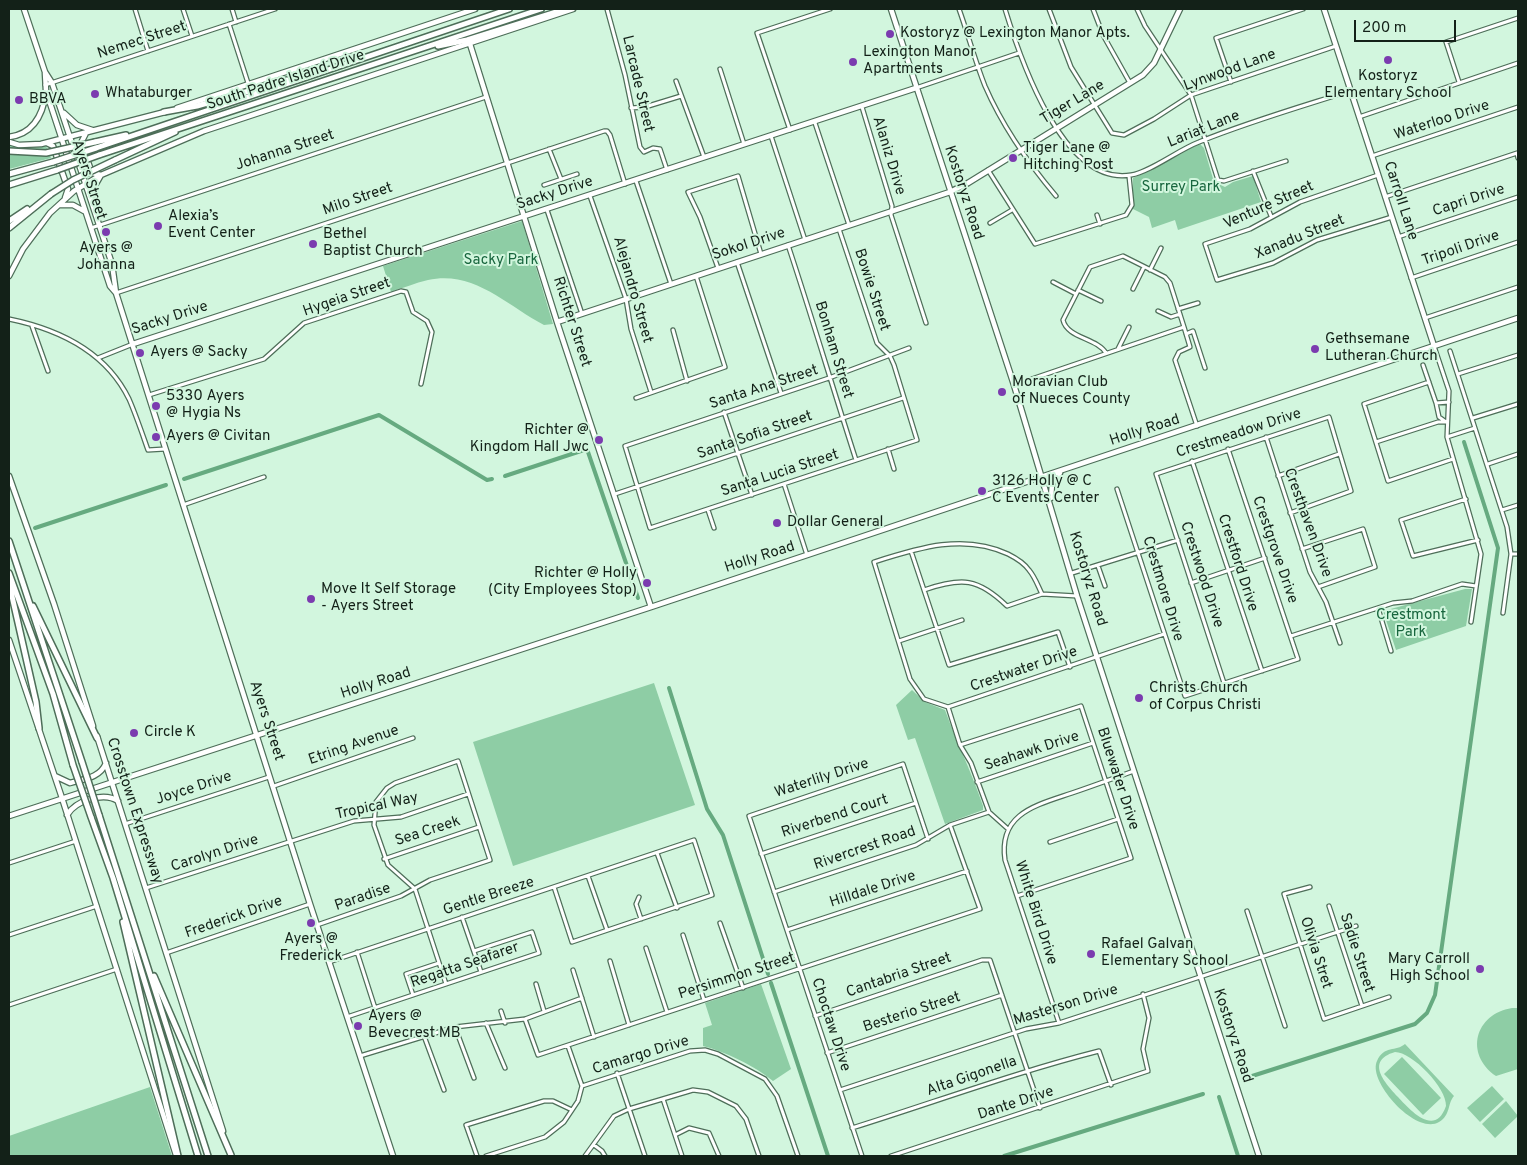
<!DOCTYPE html>
<html>
<head>
<meta charset="utf-8">
<style>
  body { margin:0 }
  #map { position:relative; width:1527px; height:1165px; overflow:hidden; background:#d2f6de; font-family:Overpass,sans-serif }
  canvas { display:block }
  .frame { position:absolute; inset:0; border:10px solid #132118; pointer-events:none }
  .scale { position:absolute; left:1354px; top:20px; width:102px; height:22px; box-sizing:border-box; border:2px solid #132118; border-top:0; padding-left:6px; font-size:15px; line-height:18px; white-space:nowrap; color:#132118; -webkit-text-stroke:4px #d2f6de; paint-order:stroke }
</style>
</head>
<body>
<div id="map">
<canvas width="1527" height="1165"></canvas>
<div class="frame"></div>
<div class="scale">200 m</div>
</div>
<script>
const context = document.querySelector('canvas').getContext('2d');
context.lineJoin = 'round';
function fill(path, color) { context.fillStyle = color; context.fill(path, 'evenodd'); }
function trace(path, color, width, dash) { context.strokeStyle = color; context.lineWidth = width; context.lineCap = dash ? 'butt' : 'round'; context.setLineDash(dash || []); context.stroke(path); }
function write(font, color, halo, rows, align = 'center') {
  context.font = font + ' Overpass,sans-serif'; context.lineWidth = 4; context.setLineDash([]); context.textBaseline = 'middle'; context.strokeStyle = halo; context.fillStyle = color; for (const [text, x, y, turn = 0] of rows) {
    context.save(); context.translate(x, y); context.rotate((+turn || 0) * Math.PI / 180); context.textAlign = isNaN(turn) ? turn : align; if (halo) context.strokeText(text, 0, 0); context.fillText(text, 0, 0); context.restore();
  }
}
fill(new Path2D(`
  M 1200,144 L 1204,148 L 1214,182 L 1225,187 L 1233,182 L 1253,176 L 1261,202 L 1178,230 L 1175,220 L 1152,228 L 1149,217 L 1133,209 L 1133,178 L 1184,151 Z
  M 9,145 L 28,147 L 46,146 L 51,158 L 9,169 Z
  M 522,221 L 553,324 L 544,325 C 506,305 474,270 428,280 C 415,283 403,288 391,292 L 383,266 Z
  M 1465,589 L 1472,589 L 1466,626 L 1396,650 L 1383,611 Z
  M 654,683 L 695,805 L 513,866 L 473,742 Z
  M 912,690 L 925,702 L 945,710 C 957,743 972,773 983,806 L 983,810 L 945,824 L 915,738 L 908,740 L 896,705 Z
  M 761,984 L 791,1069 L 773,1081 C 755,1066 726,1052 703,1046 L 703,1028 L 712,1025 L 705,1003 Z
  M 1512,1008 L 1518,1008 L 1518,1069 L 1496,1076 C 1464,1054 1475,1014 1512,1008 Z
  M 1405,1044 L 1454,1096 C 1447,1104 1451,1115 1439,1122 C 1416,1136 1367,1081 1377,1061 C 1384,1045 1396,1052 1405,1044 ZM 1395,1052 C 1412,1052 1447,1088 1446,1106 C 1435,1138 1410,1110 1398,1097 C 1386,1084 1364,1061 1395,1052 Z
  M 1402,1057 L 1441,1098 L 1423,1115 L 1384,1074 Z
  M 1492,1086 L 1504,1099 L 1480,1122 L 1467,1108 Z
  M 150,1087 L 172,1156 L 9,1156 L 9,1136 Z
  M 1506,1101 L 1518,1116 L 1495,1138 L 1482,1124 Z`), '#8ecda5');
trace(new Path2D(`
  M 505,476 L 587,449 L 638,598
  M 184,479 L 379,415 L 487,480 L 492,479
  M 35,528 L 166,485
  M 669,688 L 707,809 L 723,835 L 768,974
  M 771,983 L 828,1156
  M 1249,1077 L 1415,1024 L 1427,1013 L 1435,995 L 1498,548 L 1464,442
  M 1219,1097 L 1238,1156
  M 1004,1156 L 1203,1094`), '#66aa80', 4);
const street = new Path2D(`
  M 135,9 L 148,51
  M 183,9 L 192,36
  M 232,9 L 236,22
  M 607,9 L 625,75 L 640,147 L 644,152 L 653,148 L 660,149 L 667,170
  M 959,9 C 968,34 975,61 985,86 C 1002,125 1029,164 1056,196
  M 1005,9 C 1020,58 1063,187 1131,175 C 1150,172 1178,150 1199,142 C 1248,122 1300,107 1350,91
  M 1049,9 L 1071,67 L 1112,133 L 1124,135 L 1154,119 L 1191,95 L 1336,46
  M 1093,9 L 1103,35 L 1130,83
  M 1137,9 L 1145,26 L 1191,95 L 1218,180 L 1224,181 L 1286,161
  M 229,24 L 248,83
  M 720,69 L 744,144
  M 676,81 L 704,157
  M 1231,82 L 1216,38 L 1303,9
  M 1459,82 L 1446,42 L 1518,18
  M 45,85 L 275,9
  M 916,88 L 1019,53
  M 862,107 L 892,206 L 891,215 L 926,323
  M 631,108 L 645,107 L 681,96
  M 1359,117 L 1518,63
  M 815,123 L 849,225
  M 790,130 L 757,33 L 830,9
  M 771,136 L 805,240
  M 549,149 L 561,179
  M 1372,156 L 1518,107
  M 988,170 L 1035,244 L 1126,215 L 1132,205 L 1129,176
  M 1253,171 L 1271,216
  M 1378,175 L 1300,202 L 1250,229 L 1205,244 L 1217,280 L 1273,263 L 1317,240 L 1392,217
  M 636,181 L 671,284
  M 544,185 L 577,174
  M 590,196 L 626,299 L 631,329 L 651,392
  M 1385,197 L 1517,153 L 1518,158
  M 547,210 L 582,314
  M 1097,215 L 1100,224
  M 990,223 L 1012,210
  M 91,228 L 486,97
  M 839,229 L 877,343 L 890,356 L 894,365 L 917,440 L 650,528 L 625,446 L 829,378 L 909,348
  M 1398,237 L 1518,197
  M 788,245 C 812,317 833,389 856,460
  M 737,262 L 781,393
  M 718,268 L 700,217 L 688,192 L 738,176 L 761,254
  M 1150,270 L 1161,248
  M 1411,278 L 1518,242
  M 1053,282 L 1076,294
  M 1133,289 L 1144,267
  M 1078,290 L 1101,301
  M 116,293 L 604,131 L 607,131 L 610,135 L 625,184
  M 1178,309 L 1198,303
  M 1158,311 L 1171,317 L 1180,314
  M 1425,318 L 1518,287
  M 9,319 C 58,329 106,352 129,399 C 136,415 142,433 148,450 L 165,449
  M 32,326 L 48,371
  M 673,330 L 687,381
  M 1186,334 L 1193,331 L 1205,368
  M 1434,346 L 1449,391 L 1447,437 L 1481,554 L 1471,622
  M 1118,349 L 1129,327
  M 1450,351 L 1507,527 L 1511,554 L 1503,613
  M 1106,353 C 1097,338 1067,338 1063,320 L 1090,267 L 1123,256 L 1165,277 L 1170,283 L 1184,327
  M 98,358 L 133,344
  M 1423,365 L 1436,403 L 1449,402
  M 1458,374 L 1518,355
  M 1429,382 L 1364,404 L 1388,481 L 1453,459
  M 1014,385 L 1184,327 L 1190,347 L 1179,352 L 1175,360 L 1197,426
  M 149,395 L 264,359 L 304,323 L 401,291 L 406,292 L 413,312 L 427,321 L 432,332 L 421,384
  M 636,398 L 725,367 L 696,276
  M 1436,403 L 1439,417 L 1446,422
  M 724,412 L 752,495
  M 1473,418 L 1518,404
  M 1266,437 L 1310,572 L 1326,602 L 1340,643
  M 1447,437 L 1475,428
  M 1376,442 L 1438,422 L 1446,422
  M 888,449 L 894,469
  M 1192,461 L 1262,671
  M 1488,464 L 1518,454
  M 1278,476 L 1339,454
  M 784,484 L 807,555
  M 1117,489 L 1185,696 L 1298,659 L 1228,449
  M 615,494 L 903,398
  M 1466,499 L 1401,520 L 1413,556 L 1478,540
  M 183,505 L 264,477
  M 708,510 L 714,528
  M 1502,510 L 1518,505
  M 1302,549 L 1363,529 L 1375,567 L 1318,587
  M 911,551 L 949,665 L 1058,632 L 1070,667
  M 1511,554 L 1518,554
  M 1098,566 L 1105,586
  M 1072,573 L 1178,540
  M 1191,583 L 1265,558
  M 924,590 C 962,577 978,578 1007,606 L 1042,594 L 1077,596
  M 1378,608 L 1391,651
  M 1291,636 L 1393,603 L 1412,601 L 1462,584 L 1476,586
  M 899,641 L 962,620
  M 1224,683 L 1156,474 L 1329,417 L 1351,491 L 1290,513
  M 948,707 L 924,699 L 910,679 L 874,562 C 918,548 964,533 1008,554 C 1016,558 1024,563 1029,570 C 1035,577 1038,586 1042,594
  M 948,707 L 1164,634
  M 948,707 L 960,745 L 971,763 L 989,812 L 1008,829
  M 960,745 L 1081,706 L 1131,858 L 1017,896
  M 977,782 L 1093,743
  M 274,786 L 413,738
  M 125,824 L 269,777
  M 1050,842 L 1118,819
  M 657,853 L 677,908
  M 761,854 L 916,803
  M 384,859 L 479,827
  M 9,863 L 76,841
  M 588,876 L 607,930
  M 1310,887 L 1284,894 L 1324,1019 L 1389,997
  M 146,888 L 354,821 L 401,817 L 468,794
  M 774,892 L 916,845 L 950,825 L 989,812
  M 639,897 L 636,904 L 641,919
  M 1329,906 L 1362,1006
  M 1247,911 L 1285,1026
  M 462,917 L 481,972
  M 720,923 L 743,988
  M 317,925 L 401,896 L 430,880 L 490,860 L 458,761 L 395,783 L 387,788 L 376,802 L 374,825 L 388,865 L 415,889 L 446,984
  M 787,930 L 967,871
  M 9,935 L 97,906
  M 683,935 L 704,1000
  M 646,948 L 667,1012
  M 357,952 L 375,1008
  M 166,953 L 310,904
  M 610,961 L 629,1025
  M 329,962 L 694,840 L 712,895 L 572,942 L 554,887
  M 573,970 L 594,1037
  M 536,984 L 544,1011
  M 413,995 L 406,974 L 439,963
  M 9,1005 L 117,969
  M 501,1011 L 505,1023
  M 815,1016 L 982,960 L 990,960 L 1040,1108
  M 347,1017 L 539,953 L 532,932 L 474,951
  M 525,1019 L 538,1055 L 980,909 L 950,825
  M 486,1023 L 505,1068
  M 1059,1023 L 1005,860 C 998,813 1037,805 1072,793 C 1093,786 1114,778 1134,771
  M 455,1027 L 474,1078
  M 424,1036 L 444,1090
  M 827,1053 L 1002,995
  M 360,1056 L 455,1027 L 525,1019 L 582,998
  M 617,1073 L 645,1156
  M 582,1086 L 690,1051 L 705,1050 L 718,1054 L 765,1079 L 777,1096 L 798,1156
  M 840,1090 L 1026,1029 L 1059,1023 L 1356,926
  M 663,1099 L 682,1156
  M 852,1128 C 935,1102 1016,1072 1099,1051 L 1111,1085
  M 675,1135 L 689,1128 L 709,1133 L 719,1156
  M 594,1145 L 602,1151 L 605,1156
  M 477,1156 L 466,1125 L 544,1101 L 553,1101 L 572,1110
  M 486,1156 L 545,1137 L 564,1122 L 578,1101 L 582,1086 L 568,1046
  M 585,1156 L 614,1116 L 629,1109 L 693,1090 L 708,1092 L 736,1106 L 746,1119 L 759,1156
  M 862,1156 L 749,816 L 903,764 L 928,839
  M 891,1156 L 1148,1071 L 1143,1049 L 1149,1018 L 1143,994`);
const secondary = new Path2D(`
  M 24,9 L 45,72 L 52,83 L 112,264 L 116,293 L 310,904 L 393,1156
  M 891,9 L 1014,385 L 1077,596 L 1259,1156
  M 1324,9 L 1434,346
  M 470,44 L 557,322 L 651,607
  M 45,73 L 46,91 L 110,286 L 116,293
  M 177,108 L 475,9
  M 64,113 L 77,125 L 92,130
  M 86,133 L 81,143 L 92,173 L 101,175 L 93,189 L 91,198
  M 9,137 C 33,134 43,115 46,92
  M 9,142 L 19,145 L 41,144 L 165,112
  M 47,143 L 53,146 L 68,189 L 65,198
  M 59,205 L 73,205 L 84,211
  M 9,276 L 23,249 L 50,213 L 74,191 L 101,175 L 204,131 L 573,9
  M 557,322 L 950,192 L 968,183 L 1143,75 L 1154,63 L 1180,9
  M 133,344 L 916,88
  M 9,476 L 54,604 L 93,726
  M 1051,498 L 1052,484 L 1060,473
  M 9,640 L 62,798 L 176,1155
  M 97,736 L 223,1131
  M 55,776 L 70,783 C 84,779 100,778 106,763
  M 67,815 C 76,800 104,792 118,801
  M 9,816 L 651,607 L 1518,318`);
const highway = new Path2D(`
  M 438,46 L 467,40 L 566,9
  M 164,112 L 197,106 L 287,80
  M 95,142 L 126,135
  M 96,148 L 509,9
  M 99,155 L 541,9
  M 115,160 L 175,132
  M 9,174 L 53,162
  M 9,185 L 57,170
  M 9,221 L 27,209
  M 9,228 L 51,194
  M 9,541 L 82,762
  M 9,573 L 53,694 L 73,765
  M 9,583 L 36,702 L 39,728
  M 33,606 L 97,738
  M 99,815 L 208,1156
  M 91,817 L 113,878 L 198,1156
  M 123,922 L 178,1156
  M 154,976 L 231,1155`);
trace(street, '#4e6e59', 5.5);
trace(secondary, '#4e6e59', 7);
trace(highway, '#4e6e59', 8);
trace(street, '#fff', 3);
trace(secondary, '#fff', 4.5);
trace(highway, '#fff', 5);
const highwayBridge = new Path2D(`
  M 9,151 L 46,153 L 95,142
  M 53,162 L 96,148
  M 57,170 L 99,155
  M 51,194 L 73,180 L 115,160
  M 82,762 L 99,815
  M 73,765 L 91,817`);
trace(highwayBridge, '#4e6e59', 8, []);
trace(highwayBridge, '#fff', 5);
for (const [x, y, r, color] of [
  [890,34,5,"#7b3baf"],
  [1388,60,5,"#7b3baf"],
  [853,62,5,"#7b3baf"],
  [95,94,5,"#7b3baf"],
  [19,100,5,"#7b3baf"],
  [1013,158,5,"#7b3baf"],
  [158,226,5,"#7b3baf"],
  [106,232,5,"#7b3baf"],
  [313,244,5,"#7b3baf"],
  [1315,349,5,"#7b3baf"],
  [140,353,5,"#7b3baf"],
  [1002,392,5,"#7b3baf"],
  [156,406,5,"#7b3baf"],
  [156,437,5,"#7b3baf"],
  [599,440,5,"#7b3baf"],
  [982,491,5,"#7b3baf"],
  [777,523,5,"#7b3baf"],
  [647,583,5,"#7b3baf"],
  [311,599,5,"#7b3baf"],
  [1139,698,5,"#7b3baf"],
  [134,733,5,"#7b3baf"],
  [311,923,5,"#7b3baf"],
  [1091,954,5,"#7b3baf"],
  [1480,969,5,"#7b3baf"],
  [358,1026,5,"#7b3baf"]
]) { const dot = new Path2D(); dot.arc(x, y, r, 0, 2 * Math.PI); context.fillStyle = color; context.fill(dot); trace(dot, '#d2f6de', 2); }
write('15px', '#132118', '#d2f6de', [
  ["Kostoryz @ Lexington Manor Apts.",900,34],
  ["Lexington Manor",863,53],
  ["Apartments",863,70],
  ["Kostoryz",1388,77,"center"],
  ["Elementary School",1388,94,"center"],
  ["Whataburger",105,94],
  ["BBVA",29,100],
  ["Tiger Lane @",1023,149],
  ["Hitching Post",1023,166],
  ["Alexia’s",168,217],
  ["Event Center",168,234],
  ["Bethel",323,235],
  ["Baptist Church",323,252],
  ["Ayers @",106,249,"center"],
  ["Johanna",106,266,"center"],
  ["Gethsemane",1325,340],
  ["Lutheran Church",1325,357],
  ["Ayers @ Sacky",150,353],
  ["Moravian Club",1012,383],
  ["of Nueces County",1012,400],
  ["5330 Ayers",166,397],
  ["@ Hygia Ns",166,414],
  ["Richter @",589,431,"right"],
  ["Kingdom Hall Jwc",589,448,"right"],
  ["Ayers @ Civitan",166,437],
  ["3126 Holly @ C",992,482],
  ["C Events Center",992,499],
  ["Dollar General",787,523],
  ["Richter @ Holly",637,574,"right"],
  ["(City Employees Stop)",637,591,"right"],
  ["Move It Self Storage",321,590],
  ["- Ayers Street",321,607],
  ["Christs Church",1149,689],
  ["of Corpus Christi",1149,706],
  ["Circle K",144,733],
  ["Ayers @",311,940,"center"],
  ["Frederick",311,957,"center"],
  ["Rafael Galvan",1101,945],
  ["Elementary School",1101,962],
  ["Mary Carroll",1470,960,"right"],
  ["High School",1470,977,"right"],
  ["Ayers @",368,1017],
  ["Bevecrest MB",368,1034]
], 'left');
write('15px', '#132118', '#d2f6de', [
  ["Nemec Street",142,41,-18],
  ["Lynwood Lane",1230,71,-20],
  ["South Padre Island Drive",286,81,-18],
  ["Larcade Street",637,84,77],
  ["Tiger Lane",1073,103,-31],
  ["Waterloo Drive",1442,121,-18],
  ["Lariat Lane",1204,130,-22],
  ["Johanna Street",285,151,-18],
  ["Alaniz Drive",888,156,73],
  ["Ayers Street",88,180,72],
  ["Kostoryz Road",963,193,72],
  ["Sacky Drive",555,194,-18],
  ["Milo Street",358,200,-19],
  ["Carroll Lane",1400,201,72],
  ["Capri Drive",1469,201,-18],
  ["Venture Street",1269,206,-24],
  ["Xanadu Street",1300,238,-22],
  ["Sokol Drive",749,245,-18],
  ["Tripoli Drive",1461,249,-19],
  ["Alejandro Street",632,290,74],
  ["Bowie Street",871,290,72],
  ["Hygeia Street",347,298,-19],
  ["Sacky Drive",170,319,-18],
  ["Richter Street",571,322,72],
  ["Bonham Street",833,350,73],
  ["Santa Ana Street",764,388,-18],
  ["Holly Road",1145,431,-18],
  ["Crestmeadow Drive",1239,434,-18],
  ["Santa Sofia Street",755,436,-19],
  ["Santa Lucia Street",780,474,-18],
  ["Cresthaven Drive",1307,523,70],
  ["Crestgrove Drive",1274,550,71],
  ["Holly Road",760,558,-18],
  ["Crestford Drive",1237,563,72],
  ["Crestwood Drive",1201,575,72],
  ["Kostoryz Road",1087,579,73],
  ["Crestmore Drive",1162,589,73],
  ["Crestwater Drive",1024,670,-19],
  ["Holly Road",376,684,-18],
  ["Ayers Street",266,721,72],
  ["Etring Avenue",354,746,-19],
  ["Seahawk Drive",1032,752,-18],
  ["Waterlily Drive",822,779,-18],
  ["Bluewater Drive",1117,779,72],
  ["Joyce Drive",194,789,-18],
  ["Tropical Way",377,807,-12],
  ["Crosstown Expressway",134,811,72],
  ["Riverbend Court",835,817,-18],
  ["Sea Creek",428,832,-18],
  ["Rivercrest Road",865,849,-19],
  ["Carolyn Drive",215,854,-18],
  ["Hilldale Drive",873,890,-18],
  ["Gentle Breeze",489,897,-18],
  ["Paradise",363,898,-19],
  ["White Bird Drive",1035,913,72],
  ["Frederick Drive",234,918,-19],
  ["Olivia Stret",1315,953,72],
  ["Sadie Street",1356,953,72],
  ["Regatta Seafarer",465,966,-19],
  ["Cantabria Street",899,976,-19],
  ["Persimmon Street",737,977,-18],
  ["Masterson Drive",1066,1006,-17],
  ["Besterio Street",912,1013,-18],
  ["Choctaw Drive",830,1025,72],
  ["Kostoryz Road",1232,1036,72],
  ["Camargo Drive",641,1056,-17],
  ["Alta Gigonella",972,1077,-19],
  ["Dante Drive",1016,1104,-18]
]);
write('15px', '#18663e', '#d2f6de', [
  ["Surrey Park",1181,188],
  ["Sacky Park",501,261],
  ["Crestmont",1411,616],
  ["Park",1411,633]
]);
</script>
</body>
</html>
